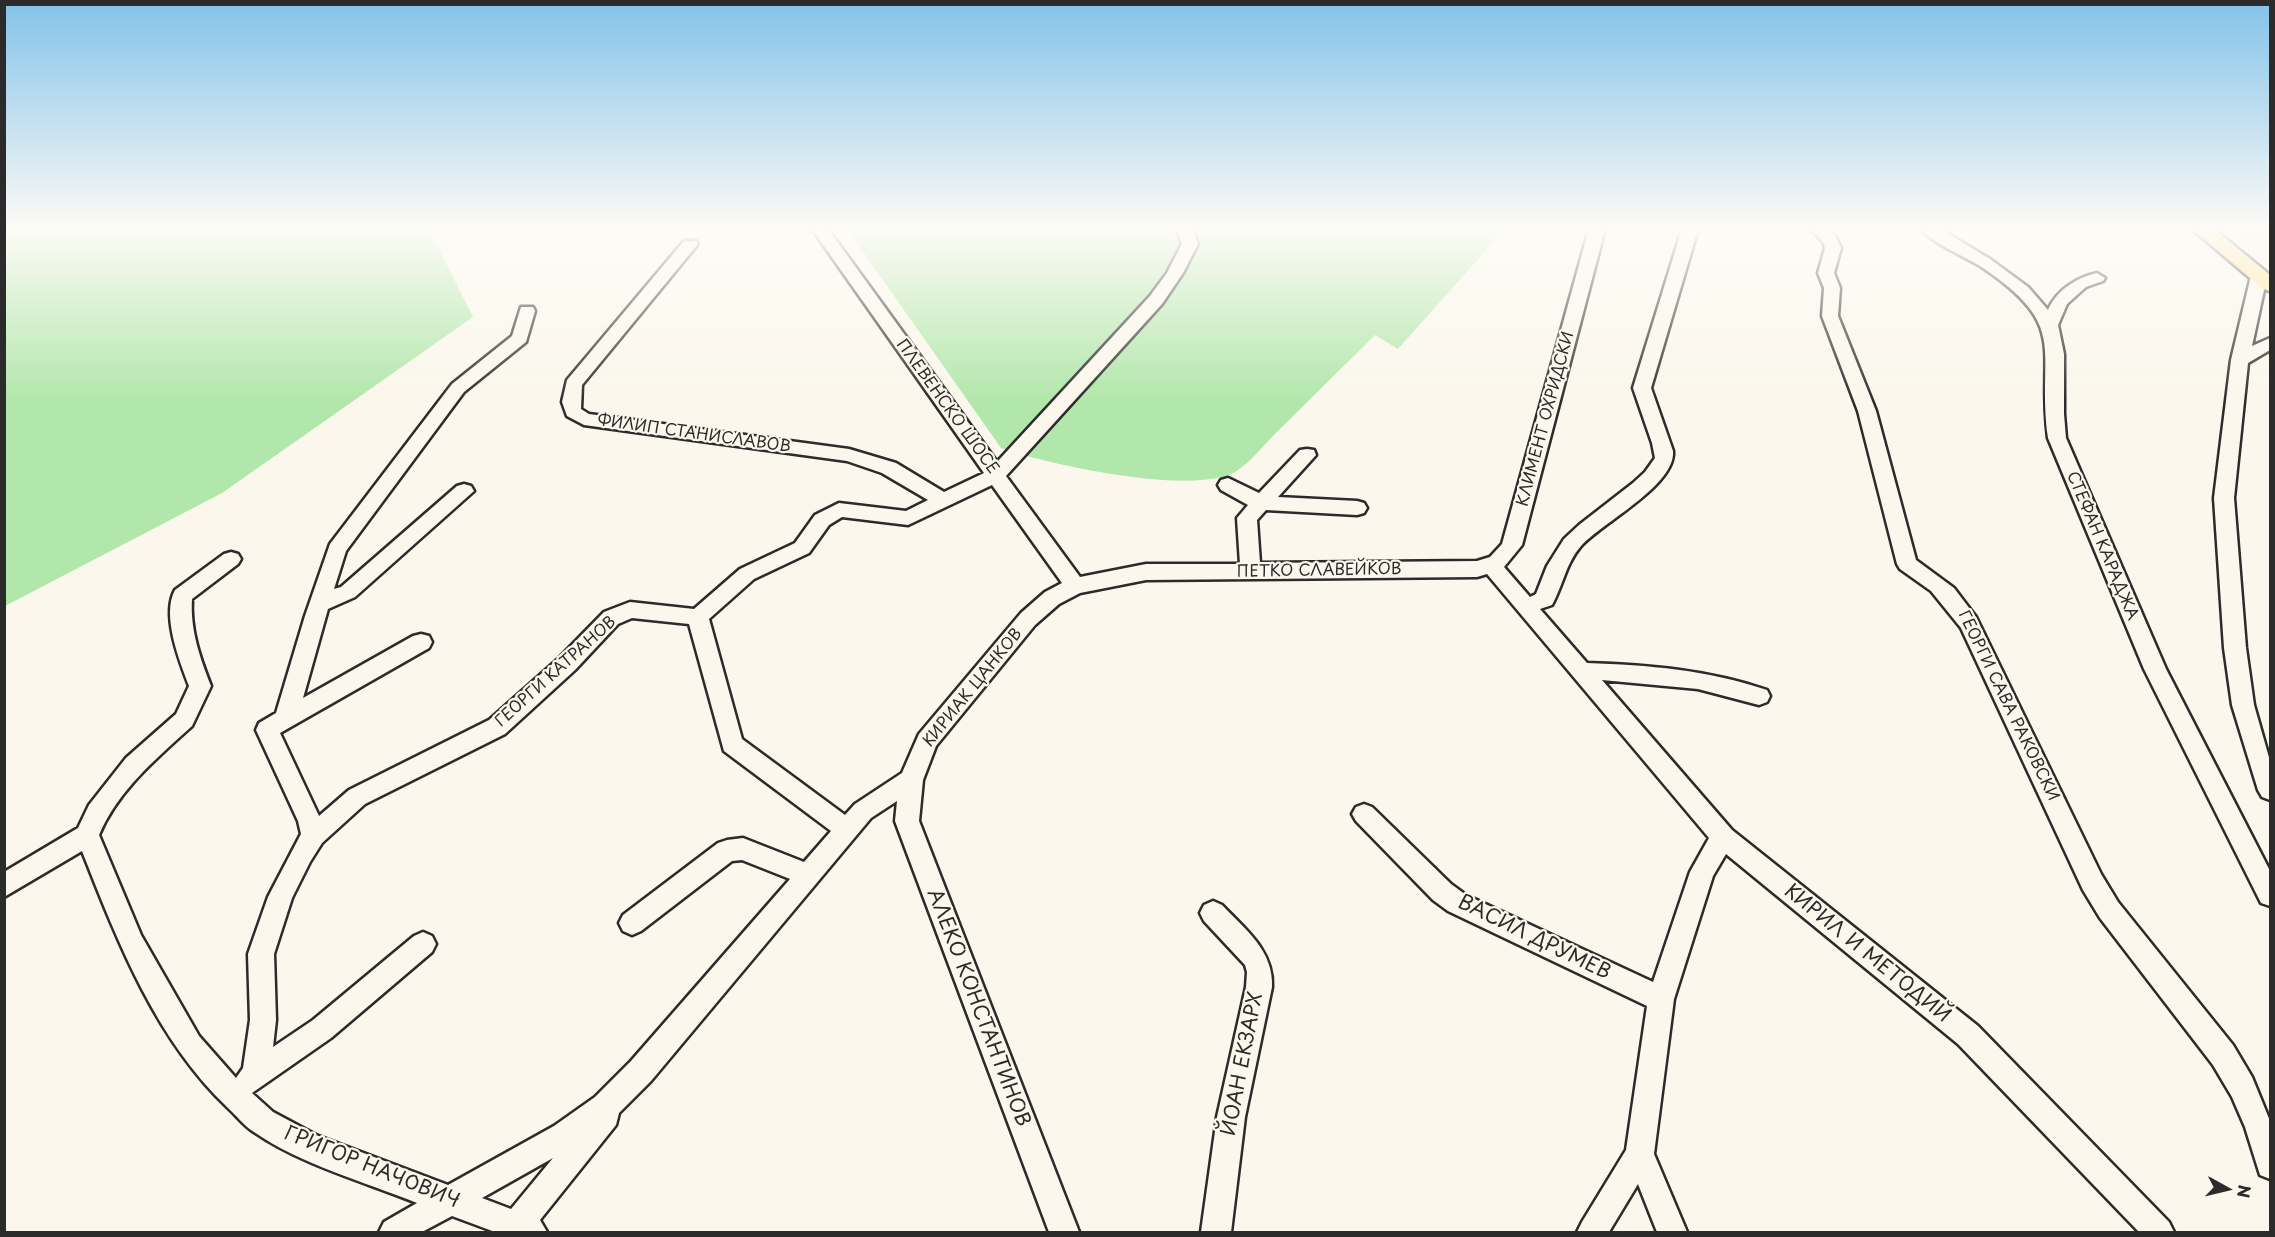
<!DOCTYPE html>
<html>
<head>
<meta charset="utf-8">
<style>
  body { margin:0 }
  #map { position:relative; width:2275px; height:1237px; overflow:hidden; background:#fbf7ec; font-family:"Playpen Sans",sans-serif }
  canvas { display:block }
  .frame { position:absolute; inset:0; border:6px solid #2b2b2b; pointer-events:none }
  .north { position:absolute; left:2197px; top:1159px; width:60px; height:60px; -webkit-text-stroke:4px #fbf7ec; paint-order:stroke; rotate:98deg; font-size:16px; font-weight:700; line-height:24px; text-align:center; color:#2b2b2b }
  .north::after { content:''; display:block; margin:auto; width:21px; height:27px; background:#2b2b2b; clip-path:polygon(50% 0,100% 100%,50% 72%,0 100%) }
</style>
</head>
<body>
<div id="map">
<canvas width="2275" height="1237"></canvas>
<div class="frame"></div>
<div class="north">N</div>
</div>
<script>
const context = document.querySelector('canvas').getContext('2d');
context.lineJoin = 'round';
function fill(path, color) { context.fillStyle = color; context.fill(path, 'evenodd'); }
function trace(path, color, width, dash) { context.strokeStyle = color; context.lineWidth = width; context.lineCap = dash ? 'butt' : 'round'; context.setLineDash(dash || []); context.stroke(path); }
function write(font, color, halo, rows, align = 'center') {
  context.font = font + ' "Playpen Sans",sans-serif'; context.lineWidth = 4.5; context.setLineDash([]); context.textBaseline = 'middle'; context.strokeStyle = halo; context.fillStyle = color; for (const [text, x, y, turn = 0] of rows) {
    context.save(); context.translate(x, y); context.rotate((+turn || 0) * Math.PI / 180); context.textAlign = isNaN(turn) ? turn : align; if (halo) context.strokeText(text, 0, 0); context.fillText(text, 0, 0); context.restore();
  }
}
fill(new Path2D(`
  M 2223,229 L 2270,229 L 2270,268 Z`), '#fae8ea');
fill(new Path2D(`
  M 5,229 L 429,229 L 473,317 L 222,493 L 5,606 Z
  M 847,229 L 1505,229 L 1398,349 L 1375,335 C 1344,366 1312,397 1281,428 C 1267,441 1254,459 1238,470 C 1199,498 1046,464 1001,448 Z`), '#b1e7aa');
const minor = new Path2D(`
  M 812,229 L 828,229 L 997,462 L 1150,296 L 1167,273 L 1182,244 L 1177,229 L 1193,229 L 1198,244 L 1183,273 L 1162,304 L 1006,476 L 1080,577 L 1146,564 L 1240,564 L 1237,518 L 1248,505 L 1221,490 L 1218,485 L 1221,480 L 1228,478 L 1259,493 L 1300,450 L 1307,449 L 1314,450 L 1316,455 L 1278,497 L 1357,501 L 1364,503 L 1367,508 L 1364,513 L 1357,515 L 1266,510 L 1257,520 L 1260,563 L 1477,561 L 1490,557 L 1502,544 L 1589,229 L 1605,229 L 1522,545 L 1504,567 L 1530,597 L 1536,594 L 1547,566 L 1564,539 L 1579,525 L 1633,483 L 1645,472 L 1655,458 L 1652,443 L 1633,388 L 1682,229 L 1698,229 L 1651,388 L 1673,451 C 1676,485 1603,522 1581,546 C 1566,563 1563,585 1552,605 L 1540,609 L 1587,663 C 1648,665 1708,670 1767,690 L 1770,696 L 1767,702 L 1759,705 L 1698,689 L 1602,680 L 1732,830 L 1978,1026 L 2169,1222 L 2174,1232 L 2139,1232 L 1958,1044 L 1726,854 L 1713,876 L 1674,999 L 1654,1154 L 1687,1232 L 1657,1232 L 1638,1184 L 1609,1232 L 1577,1232 L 1582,1222 L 1626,1150 L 1647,1006 L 1448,911 L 1433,900 L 1356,821 L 1352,814 L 1356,807 L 1364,804 L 1372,807 L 1451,884 L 1466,895 L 1653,982 L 1690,872 L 1709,838 L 1487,574 L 1477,577 L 1146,580 L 1080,593 L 1059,604 L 1035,625 L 936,746 L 923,780 L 919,821 L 1079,1232 L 1049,1232 L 895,821 L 897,801 L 871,818 L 651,1081 L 619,1113 L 616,1125 L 540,1220 L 547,1232 L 495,1232 L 452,1216 L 422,1232 L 379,1232 L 384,1222 L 417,1203 C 365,1182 300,1164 254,1132 C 244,1126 236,1115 227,1107 C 155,1038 118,942 82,851 L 4,897 L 4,872 L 78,828 L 89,805 L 126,758 L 176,714 L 189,686 C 180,662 161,615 175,590 L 224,554 L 231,552 L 238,554 L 241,559 L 238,564 L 192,599 C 190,630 200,658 211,686 L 192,726 C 157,758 118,790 99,835 L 141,935 L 199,1036 L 236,1078 L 243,1068 L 250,1020 L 248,954 L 268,897 L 301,834 L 298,821 L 256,730 L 259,723 L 276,713 L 305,616 L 330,544 L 452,384 L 512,336 L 521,307 L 533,307 L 535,311 L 526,342 L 464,392 L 346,551 L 334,589 L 341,587 L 457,486 L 464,484 L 471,486 L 474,491 L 355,597 L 328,609 L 303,698 L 413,636 L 421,634 L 429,636 L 432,642 L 429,648 L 280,733 L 319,816 L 349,790 L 489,720 L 559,658 L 604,612 L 630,602 L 694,609 L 740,569 L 795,543 L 815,515 L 839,503 L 906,511 L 928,500 L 882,473 L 847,461 L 584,425 L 567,416 L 562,402 L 567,380 L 684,241 L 696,241 L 698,244 L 582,385 L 581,409 L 589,414 L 849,449 L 896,463 L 944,492 L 984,473 ZM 992,485 L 1062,583 L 1045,592 L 1021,613 L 919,734 L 902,773 L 855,804 L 845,815 L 742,739 L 709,619 L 754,579 L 809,553 L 829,525 L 842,517 L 908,525 ZM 632,618 L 689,624 L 724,751 L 831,831 L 804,862 L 743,838 L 727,840 L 718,843 L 623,915 L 619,923 L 623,931 L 632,935 L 641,931 L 732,861 L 742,860 L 790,879 L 631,1061 L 595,1097 L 554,1126 L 448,1185 L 316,1135 L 273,1112 L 252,1093 L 331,1038 L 432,952 L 436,944 L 432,936 L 423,932 L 414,936 L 313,1020 L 273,1047 L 276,1020 L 274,954 L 292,898 L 310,862 L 322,843 L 365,804 L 505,734 L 575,670 L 618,624 ZM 553,1158 L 511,1209 L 482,1198 Z
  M 1811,229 L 1828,229 L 1836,237 L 1841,248 L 1834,273 L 1840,288 L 1838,316 L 1876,411 L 1916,560 L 1954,588 L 1976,617 L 2101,874 L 2118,902 L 2233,1045 L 2252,1077 L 2270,1121 L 2270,1179 L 2260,1175 L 2245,1127 L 2232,1097 L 2213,1065 L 2100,918 L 2083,890 L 1961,628 L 1931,591 L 1900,569 L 1897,564 L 1858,411 L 1822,316 L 1824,288 L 1818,273 L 1825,248 L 1823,242 Z
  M 1921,229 L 1940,229 L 1990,259 L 2028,287 L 2048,310 C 2057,290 2076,278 2097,273 L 2105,278 L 2103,281 L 2086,287 L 2067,304 L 2058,325 L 2064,354 L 2064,414 L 2066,438 L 2166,669 L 2270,871 L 2270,906 L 2261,903 L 2144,669 L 2048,438 C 2036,348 2072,327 1980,266 C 1964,256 1932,243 1921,229 Z
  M 2259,271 L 2267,276 L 2252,346 L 2270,338 L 2270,350 L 2248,363 L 2234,498 L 2246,648 L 2254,705 L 2270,761 L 2270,800 L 2262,797 L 2258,790 L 2232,705 L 2224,648 L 2214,498 L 2231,360 L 2251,276 Z
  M 1213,901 L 1222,905 C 1245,929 1274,951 1272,987 L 1245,1117 L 1231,1232 L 1201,1232 L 1217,1117 L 1246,987 L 1247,972 L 1245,965 L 1204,921 L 1200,913 L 1204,905 Z`);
const major = new Path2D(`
  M 2192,229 L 2214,229 L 2270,275 L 2270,291 L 2263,289 Z`);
trace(minor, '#2b2b2b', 5);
trace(major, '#2b2b2b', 5);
fill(minor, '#fbf7ec');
fill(major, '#ffdf80');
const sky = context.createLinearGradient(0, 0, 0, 402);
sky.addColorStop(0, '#83c2e9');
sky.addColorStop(0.57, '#fdfbf6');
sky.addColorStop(1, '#fdfbf600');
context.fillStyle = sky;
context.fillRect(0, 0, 2275, 402);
write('16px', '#2b2b2b', '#fbf7ec', [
  ["ПЛЕВЕНСКО ШОСЕ",947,407,54],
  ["КЛИМЕНТ ОХРИДСКИ",1546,419,-75],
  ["ФИЛИП СТАНИСЛАВОВ",694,434,8],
  ["СТЕФАН КАРАДЖА",2102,546,67],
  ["ПЕТКО СЛАВЕЙКОВ",1319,571,-1],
  ["ГЕОРГИ КАТРАНОВ",556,672,-42],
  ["КИРИАК ЦАНКОВ",973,688,-51],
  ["ГЕОРГИ САВА РАКОВСКИ",2008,706,64]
]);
write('20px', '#2b2b2b', '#fbf7ec', [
  ["ВАСИЛ ДРУМЕВ",1534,938,26],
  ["КИРИЛ И МЕТОДИЙ",1867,954,39],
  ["АЛЕКО КОНСТАНТИНОВ",978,1008,69],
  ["ЙОАН ЕКЗАРХ",1243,1064,-79],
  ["ГРИГОР НАЧОВИЧ",372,1168,22]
]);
</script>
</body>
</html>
